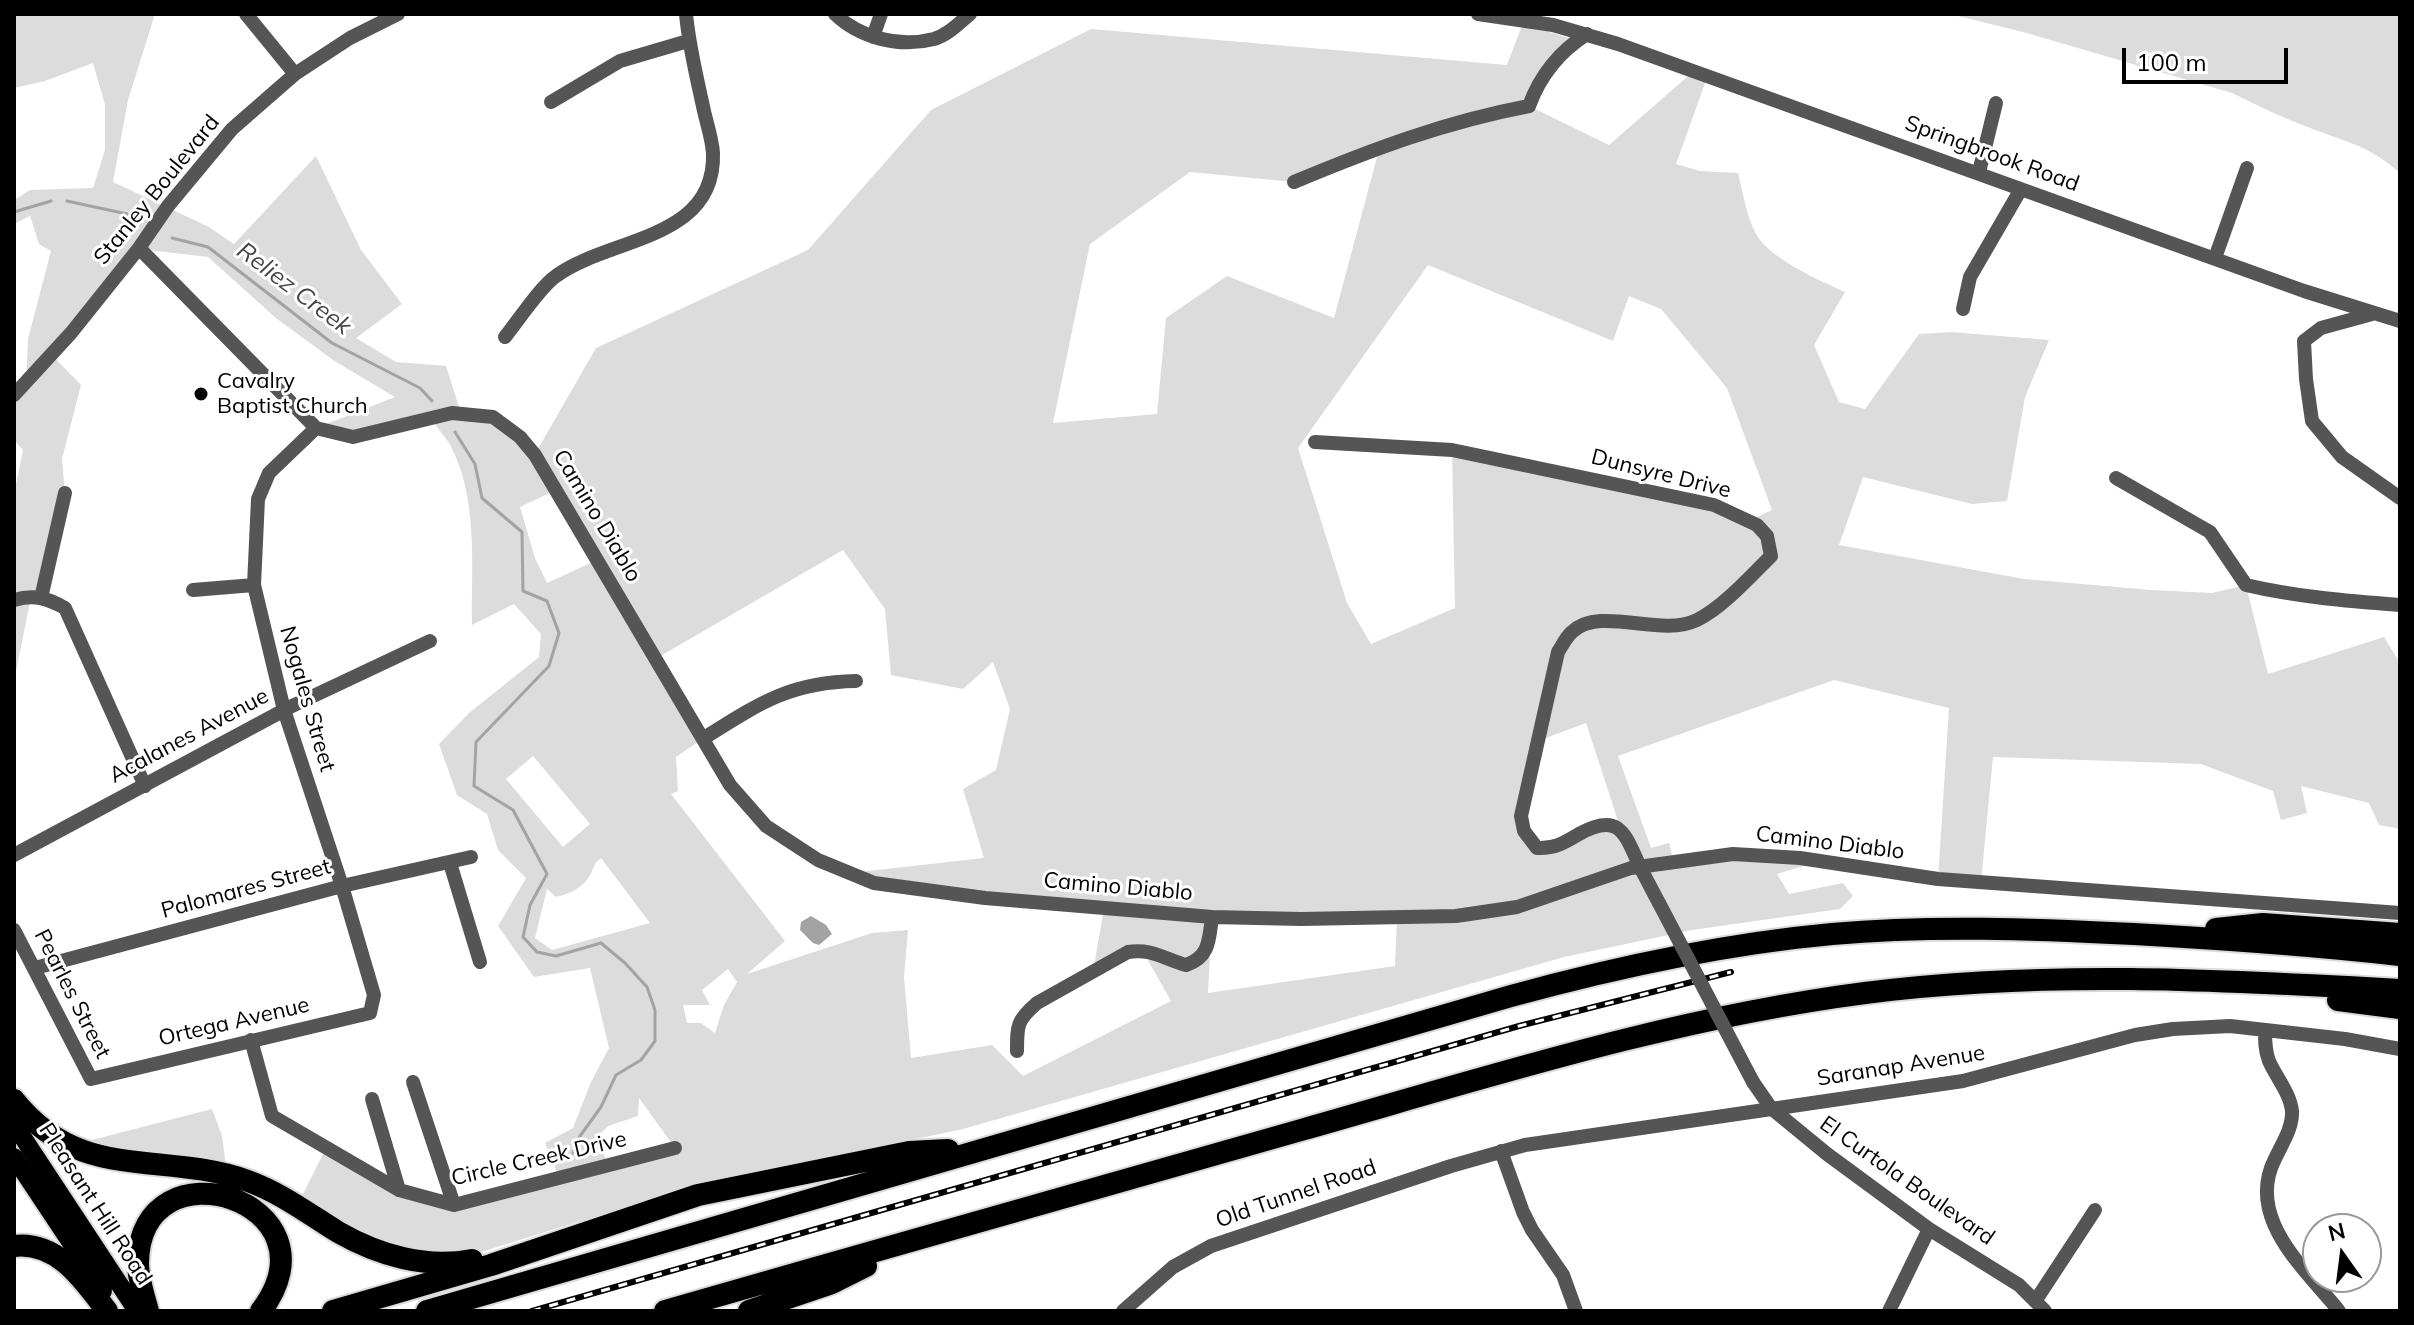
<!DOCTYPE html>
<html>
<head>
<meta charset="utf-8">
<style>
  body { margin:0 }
  #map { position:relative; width:2414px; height:1325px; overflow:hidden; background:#fff; font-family:Mulish,sans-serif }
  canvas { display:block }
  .frame { position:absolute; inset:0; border:16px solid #000; pointer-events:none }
  .north { position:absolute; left:2302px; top:1213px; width:80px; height:80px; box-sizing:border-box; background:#fff; border:2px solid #999; border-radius:50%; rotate:346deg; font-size:22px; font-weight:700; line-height:32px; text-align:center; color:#000 }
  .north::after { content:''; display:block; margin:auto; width:28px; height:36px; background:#000; clip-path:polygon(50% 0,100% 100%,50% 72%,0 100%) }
  .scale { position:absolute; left:2122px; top:48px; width:166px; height:36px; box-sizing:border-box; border:4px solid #000; border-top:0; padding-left:10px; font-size:24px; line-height:28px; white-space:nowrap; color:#000; -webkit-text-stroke:6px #fff; paint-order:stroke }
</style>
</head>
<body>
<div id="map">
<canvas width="2414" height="1325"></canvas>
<div class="frame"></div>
<div class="north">N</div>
<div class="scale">100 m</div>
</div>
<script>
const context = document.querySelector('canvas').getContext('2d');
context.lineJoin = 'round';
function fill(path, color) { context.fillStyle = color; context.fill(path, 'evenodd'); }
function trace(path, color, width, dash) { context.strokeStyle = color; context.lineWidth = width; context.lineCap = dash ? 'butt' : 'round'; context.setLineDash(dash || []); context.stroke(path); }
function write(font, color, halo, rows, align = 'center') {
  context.font = font + ' Mulish,sans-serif'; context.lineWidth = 6; context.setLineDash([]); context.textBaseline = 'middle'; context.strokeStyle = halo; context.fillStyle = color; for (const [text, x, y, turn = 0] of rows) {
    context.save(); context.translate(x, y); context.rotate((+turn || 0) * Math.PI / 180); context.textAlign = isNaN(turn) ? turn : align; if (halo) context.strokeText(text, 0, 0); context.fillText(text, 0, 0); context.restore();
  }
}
fill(new Path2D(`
  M 14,14 L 155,14 L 128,100 L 113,182 L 209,227 L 234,244 L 316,156 L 361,250 L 402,304 L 356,338 L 396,362 L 446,366 L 461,413 L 493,417 L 535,454 L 596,348 L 808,250 L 931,110 L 1091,29 L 1507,65 L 1523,23 L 1574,40 L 1529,106 L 1609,145 L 1694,71 L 1708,75 L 1676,164 L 1700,171 L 1738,173 C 1743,193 1746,215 1756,234 C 1769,258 1820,281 1845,292 L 1814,345 L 1839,402 L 1865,409 L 1919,334 L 1951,332 L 2049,340 L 2025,397 L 2007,501 L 1972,504 L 1863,477 L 1839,545 L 2024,579 L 2151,590 L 2212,593 L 2246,585 L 2268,674 L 2384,637 L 2400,663 L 2400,829 L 2379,825 L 2369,803 L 2301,786 L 2307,813 L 2281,820 L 2273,791 L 2201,764 L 1993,757 L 1981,882 L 1938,879 L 1949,708 L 1834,680 L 1618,756 L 1651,848 L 1669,843 L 1674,862 L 1689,860 L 1820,861 L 1777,874 L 1789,894 L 1843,883 L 1853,896 L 1840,909 L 1692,930 L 1564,957 L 963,1129 L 690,1187 L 481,1252 C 404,1265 363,1237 302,1196 L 326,1148 L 399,1190 L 454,1205 L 559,1177 L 545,1143 L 573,1128 L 591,1082 L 609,1048 L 590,968 L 534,977 L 498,926 L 526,878 L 498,850 L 487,814 L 457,795 L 439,744 L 469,713 L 539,657 L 541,634 L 514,604 L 472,625 C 471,566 479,497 449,443 C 443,434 436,426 430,418 L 353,437 L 316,428 L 395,397 L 336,362 L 277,319 L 208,257 L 140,249 L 52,355 L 81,385 L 62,459 L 65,493 L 41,598 L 31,597 L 14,681 L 14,495 L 23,450 L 14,440 L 14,395 L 26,384 L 28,339 L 51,251 L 39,244 L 30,216 L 14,224 L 14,200 L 30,190 L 93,188 L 105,150 L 105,105 L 93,63 L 45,81 L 14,88 ZM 1380,146 L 1334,318 L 1227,276 L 1166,318 L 1157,414 L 1053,423 L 1090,244 L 1190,172 L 1294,182 ZM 1428,265 L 1613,341 L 1629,296 L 1661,309 L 1727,388 L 1772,510 L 1748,521 L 1714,505 L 1452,450 L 1455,608 L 1371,644 L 1347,603 L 1298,448 ZM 556,490 L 597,560 L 547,583 L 535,558 L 520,507 ZM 843,550 L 885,609 L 891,675 L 963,689 L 993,662 L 1010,709 L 996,770 L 963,789 L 984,858 L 850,873 L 1104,908 L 1093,972 L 1128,953 L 1145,955 L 1171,1001 L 1023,1076 L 992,1045 L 911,1058 L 904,977 L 908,930 L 872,933 L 747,974 L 785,941 L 671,794 L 678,791 L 676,757 L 704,738 L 657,658 ZM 1586,723 L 1621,830 L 1612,825 L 1538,848 L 1521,816 L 1538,741 ZM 533,756 L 590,824 L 563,847 L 506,779 ZM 601,858 L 650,923 L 552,950 L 535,938 L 547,889 L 556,897 C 571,893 582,889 590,875 C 594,868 593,864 601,858 ZM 1212,917 L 1397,918 L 1395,966 L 1208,993 ZM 728,969 L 737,982 L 724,1005 L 715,1033 L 701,1023 L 687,1023 L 683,1005 L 710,1005 L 702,990 ZM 639,1098 L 675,1148 L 608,1165 L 597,1137 L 608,1126 L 638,1116 Z
  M 1950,14 L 2400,14 L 2400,173 C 2370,147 2353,144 2318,131 C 2288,120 2260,107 2232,93 L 2023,32 Z
  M 212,1109 L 222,1136 L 226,1166 L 125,1150 L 88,1141 Z`), '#dcdcdc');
fill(new Path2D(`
  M 811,916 L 826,925 L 832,934 L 819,945 L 813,943 L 800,930 L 801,922 Z`), '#a3a3a3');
trace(new Path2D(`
  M 67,201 L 141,217
  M 14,212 L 51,201
  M 172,238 L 208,247 L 332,343 L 420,388 L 432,401
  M 455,432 L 475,464 L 482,498 L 522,532 L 523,591 L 547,601 L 559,633 L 549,666 L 476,742 L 474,786 L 513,810 L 547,874 L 530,905 L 523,937 L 537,952 L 556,956 L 601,943 L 625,963 L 647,987 L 655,1010 L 655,1041 L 641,1060 L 616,1075 L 601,1107 L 580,1136 L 573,1153`), '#a3a3a3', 3);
const major = new Path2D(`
  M 14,1124 L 137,1311
  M 14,1157 L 103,1291`);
const highway = new Path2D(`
  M 2216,929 L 2263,924 L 2400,934
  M 2338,1000 L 2400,1008
  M 14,1100 C 81,1184 161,1150 248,1181 C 281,1193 309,1214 338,1232 C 378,1255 426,1269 472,1260
  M 14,1246 C 58,1241 84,1281 107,1311
  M 148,1311 C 144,1296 138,1279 138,1263 C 140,1137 344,1201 261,1311
  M 333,1311 L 491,1265 L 698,1195 L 909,1152 L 948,1150
  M 427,1311 L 1511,996 C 1617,967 1723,944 1832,934 C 1933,925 2033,929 2134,934 C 2223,939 2312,945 2400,955
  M 665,1311 C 877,1250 1090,1191 1301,1130 C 1488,1077 1672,1018 1865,993 C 2045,970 2220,980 2400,990
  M 749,1311 L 832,1283 L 866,1266`);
trace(major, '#dbdbdb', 22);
trace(highway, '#dbdbdb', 26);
trace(new Path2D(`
  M 246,14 L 295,74
  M 835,14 C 860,38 899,48 934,39 C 948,35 959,23 970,14
  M 1478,14 L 1553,25 L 1618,44 L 2304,291 L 2400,321
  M 873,37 L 881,14
  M 551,102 L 620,61 L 688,41
  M 1979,172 L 1996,103
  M 1294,182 C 1373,149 1445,122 1529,106 C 1540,76 1560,51 1587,34
  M 139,248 L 316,428 L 353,437 L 452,413 L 493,417 L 520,437 L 535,455 L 730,785 L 766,826 L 818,860 L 874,883 L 985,898 L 1212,917 L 1301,919 L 1456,916 L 1517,907 L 1631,868 L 1733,854 L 1800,858 L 1938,879 L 2400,913
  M 2215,258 L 2247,168
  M 1963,309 L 1970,277 L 2021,189
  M 2372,314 L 2321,328 L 2304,341 L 2306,379 L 2312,421 L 2342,457 L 2400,498
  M 505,337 C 518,321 540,287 556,276 C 609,237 716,241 713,153 C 712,139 707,124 704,111 C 697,78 689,47 686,14
  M 14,395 L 71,333 L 139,248 L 168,206 L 232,129 L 295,74 L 350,38 L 398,14
  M 1315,442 L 1452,450 L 1714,505 L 1757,525 L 1767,536 L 1771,556 C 1751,576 1722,608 1697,620 C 1660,638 1600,605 1572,632 C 1566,637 1562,646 1558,652 L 1521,816 L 1524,831 L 1537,848 C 1554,849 1564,843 1579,834 C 1621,811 1625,835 1641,869 C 1647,880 1653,892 1659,903
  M 2116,478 L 2210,532 L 2246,585 C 2297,597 2348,601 2400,605
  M 193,590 L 254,585
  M 41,598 L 65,493
  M 14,600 C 34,594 47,598 65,608 L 145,786
  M 704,738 C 758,704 790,682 856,681
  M 14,855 L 290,707 L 430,641
  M 450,863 L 480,962
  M 14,930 L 91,1079 L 370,1013 L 374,995 L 342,886 L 284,710 L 254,585 L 258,499 L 269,473 L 316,428
  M 35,968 L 342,886 L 471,857
  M 2265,1030 C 2265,1041 2265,1051 2269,1061 C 2276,1077 2290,1093 2292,1111 C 2293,1131 2278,1149 2271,1168 C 2251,1224 2308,1272 2339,1311
  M 251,1040 L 272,1116 L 399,1190 L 454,1205 L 675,1148
  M 1017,1051 C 1017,1025 1017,1020 1037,1003 L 1128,952 C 1151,948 1165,959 1186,965 C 1210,957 1209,939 1212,917
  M 413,1082 L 454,1205
  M 1753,1082 L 1771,1108 L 1827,1154 L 1929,1229 L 2019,1285 L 2045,1311
  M 372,1099 L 399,1190
  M 1501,1151 L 1523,1212 L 1532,1230 L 1563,1275 L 1576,1311
  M 2036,1300 L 2095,1210
  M 1123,1311 L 1173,1267 L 1211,1246 L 1451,1166 L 1525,1145 L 1963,1081 L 2135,1035 L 2173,1029 L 2230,1026 L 2345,1039 L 2400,1049
  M 1889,1311 L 1929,1229`), '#555', 14);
trace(major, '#000', 18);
trace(highway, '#000', 22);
const rail = new Path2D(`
  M 532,1311 L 1519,1026 L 1731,972`);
trace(rail, '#000', 6);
trace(rail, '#fff', 3, [9]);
trace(new Path2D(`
  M 1659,903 L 1753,1082`), '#555', 14);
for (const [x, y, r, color] of [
  [201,394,8,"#000"]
]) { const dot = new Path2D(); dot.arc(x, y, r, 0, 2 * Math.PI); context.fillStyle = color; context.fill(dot); trace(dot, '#fff', 3); }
write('22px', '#000', '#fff', [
  ["Springbrook Road",1992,154,20],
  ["Stanley Boulevard",157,190,-51],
  ["Dunsyre Drive",1661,474,14],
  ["Camino Diablo",597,516,59],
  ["Nogales Street",307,699,74],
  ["Acalanes Avenue",189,736,-28],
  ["Camino Diablo",1830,843,7],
  ["Camino Diablo",1118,887,5],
  ["Palomares Street",246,889,-15],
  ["Pearles Street",72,994,63],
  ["Ortega Avenue",234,1022,-13],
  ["Saranap Avenue",1901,1066,-9],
  ["Circle Creek Drive",539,1159,-13],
  ["El Curtola Boulevard",1907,1181,35],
  ["Old Tunnel Road",1296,1194,-19],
  ["Pleasant Hill Road",95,1204,57]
]);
write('22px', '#000', '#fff', [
  ["Cavalry",217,381],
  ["Baptist Church",217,406]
], 'left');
write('italic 24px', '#444', '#fff', [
  ["Reliez Creek",294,289,37]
]);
</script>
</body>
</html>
